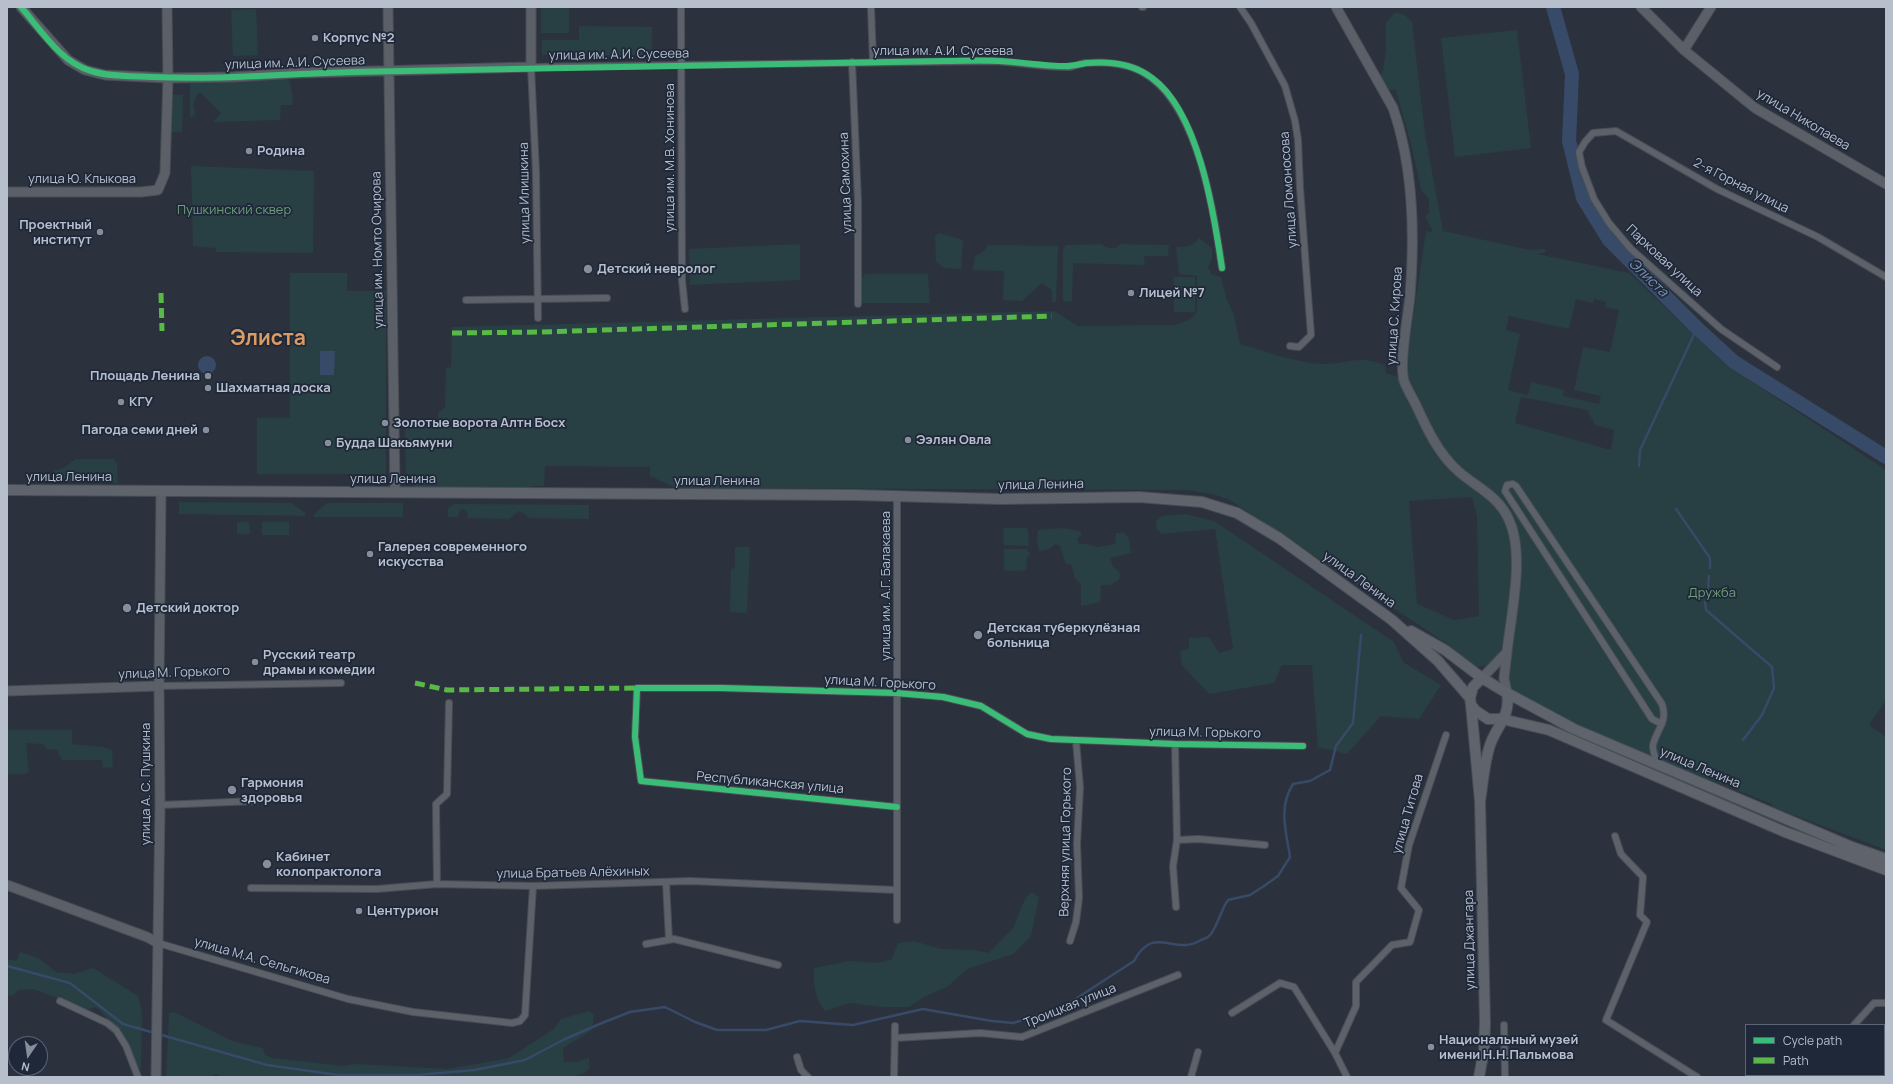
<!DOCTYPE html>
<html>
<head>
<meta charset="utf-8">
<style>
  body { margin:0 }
  #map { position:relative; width:1893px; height:1084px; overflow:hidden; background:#2c323d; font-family:Manrope,sans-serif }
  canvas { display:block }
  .frame { position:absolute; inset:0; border:8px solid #b7bfcd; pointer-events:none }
  .legend { position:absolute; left:1745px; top:1024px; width:140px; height:52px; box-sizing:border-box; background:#1e2839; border:1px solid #5b6474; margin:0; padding:5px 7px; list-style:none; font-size:12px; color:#b7bfcd }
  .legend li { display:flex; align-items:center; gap:8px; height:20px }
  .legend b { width:20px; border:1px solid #5b6474 }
  .north { position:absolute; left:8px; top:1036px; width:40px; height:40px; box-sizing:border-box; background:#1e2839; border:1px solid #5b6474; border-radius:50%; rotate:193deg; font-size:11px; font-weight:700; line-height:16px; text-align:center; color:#b7bfcd }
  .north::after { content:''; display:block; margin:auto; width:14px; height:18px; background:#868e9b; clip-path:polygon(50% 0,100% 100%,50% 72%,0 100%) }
</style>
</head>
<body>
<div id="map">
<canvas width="1893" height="1084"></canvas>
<div class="frame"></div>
<ul class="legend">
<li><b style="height:5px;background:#3abd76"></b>Cycle path</li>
<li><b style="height:5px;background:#58b947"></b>Path</li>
</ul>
<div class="north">N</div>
</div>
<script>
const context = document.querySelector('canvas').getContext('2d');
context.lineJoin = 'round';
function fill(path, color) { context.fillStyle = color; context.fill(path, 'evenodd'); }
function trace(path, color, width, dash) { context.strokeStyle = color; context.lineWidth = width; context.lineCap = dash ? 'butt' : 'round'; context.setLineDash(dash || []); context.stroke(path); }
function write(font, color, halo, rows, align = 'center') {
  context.font = font + ' Manrope,sans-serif'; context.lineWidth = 3.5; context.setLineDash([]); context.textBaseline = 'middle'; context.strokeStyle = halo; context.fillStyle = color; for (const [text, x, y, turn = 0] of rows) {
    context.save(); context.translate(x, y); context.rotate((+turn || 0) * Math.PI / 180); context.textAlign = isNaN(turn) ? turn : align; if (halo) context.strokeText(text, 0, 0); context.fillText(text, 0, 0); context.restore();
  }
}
fill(new Path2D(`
  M 541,7 L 569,7 L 569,33 L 541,33 Z
  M 256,9 L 258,55 L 233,56 L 231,10 Z
  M 1395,12 L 1405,15 L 1412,22 L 1425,134 L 1443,231 L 1530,250 L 1545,249 L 1546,252 L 1537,254 L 1629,273 L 1725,364 L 1886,470 L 1886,700 L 1869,725 L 1886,737 L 1886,850 L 1773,807 L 1772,804 L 1583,730 L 1510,691 L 1508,671 L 1516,622 L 1507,622 L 1503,652 L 1491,665 L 1474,667 L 1449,645 L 1230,500 L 1216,495 L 1188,490 L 676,488 L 650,476 L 650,467 L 545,466 L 544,486 L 532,486 L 532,487 L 417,488 L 412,485 L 410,480 L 406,479 L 405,425 L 448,427 L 448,423 L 438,423 L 438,413 L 445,407 L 446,368 L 451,367 L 452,327 L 1054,311 L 1078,326 L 1176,325 L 1191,319 L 1197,311 L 1197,276 L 1179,274 L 1176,247 C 1187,246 1193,247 1199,238 L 1212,248 L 1212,259 L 1208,267 L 1211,274 L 1221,277 L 1226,297 L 1234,315 L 1240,344 C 1267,352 1296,363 1324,364 C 1346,364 1363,354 1385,366 L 1386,373 L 1404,379 L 1426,231 L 1433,232 L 1425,216 L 1429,213 L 1429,199 L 1421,190 L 1412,148 L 1396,90 L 1387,89 L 1379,77 L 1383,70 L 1386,50 L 1386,23 ZM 1576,299 L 1593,303 L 1594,299 L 1606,302 L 1605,307 L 1619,310 L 1610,352 L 1583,347 L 1574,390 L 1601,396 L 1599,404 L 1563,396 L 1564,390 L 1531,382 L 1528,395 L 1508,390 L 1520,334 L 1506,330 L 1509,316 L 1569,329 ZM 1521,397 L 1587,410 L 1595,425 L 1614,430 L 1611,450 L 1515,423 ZM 1472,497 L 1477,516 L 1479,616 L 1454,620 L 1417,604 L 1409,501 Z
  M 579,26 L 652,27 L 652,55 L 542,55 L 542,40 L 579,40 Z
  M 1517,30 L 1531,148 L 1455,157 L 1441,38 Z
  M 284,78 L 290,81 L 293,101 L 292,105 L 281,105 L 280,120 L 213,122 L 221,113 L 200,92 C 193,99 192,106 196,114 L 190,118 L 190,82 Z
  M 172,95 L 183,95 L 182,132 L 172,132 Z
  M 191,166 L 314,171 L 313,253 L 216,252 L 216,248 L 193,246 Z
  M 939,233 L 963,240 L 961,269 L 945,268 L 936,262 L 935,237 Z
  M 800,244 L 800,280 L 690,285 L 689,249 Z
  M 1101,244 C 1108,248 1115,252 1120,244 L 1169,245 L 1168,256 L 1144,256 L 1145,265 L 1073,263 L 1072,302 L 1063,301 L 1063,250 L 1066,245 Z
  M 988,245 L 1058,246 L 1056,302 L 1052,302 L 1052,290 L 1042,283 L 1022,301 L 1003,300 L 1004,271 L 973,270 L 975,256 L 983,252 Z
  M 290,273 L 347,273 L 347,291 L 386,291 L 386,474 L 257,474 L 257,418 L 290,418 Z
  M 865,274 L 928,274 L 930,303 L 862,303 L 862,279 Z
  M 1174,277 L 1195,277 L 1195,312 L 1174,312 Z
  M 76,459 L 114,459 L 117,464 L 118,483 L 61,481 L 55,479 L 54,471 L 64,468 Z
  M 179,502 L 291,503 L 305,513 L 305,516 L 179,514 Z
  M 327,503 L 403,503 L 403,517 L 314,517 L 315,513 Z
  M 454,504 L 589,505 L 589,519 L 529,518 L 525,514 L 519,511 L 509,519 L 467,518 L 468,513 L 464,509 L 460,510 L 458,517 L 448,517 L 448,508 Z
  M 1185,514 L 1214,521 L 1394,642 L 1403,662 L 1441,685 L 1419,719 L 1381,716 L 1347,754 L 1318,747 L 1312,665 L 1282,665 L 1274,683 L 1209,694 L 1182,665 L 1180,652 L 1189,648 L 1189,638 L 1209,637 L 1219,653 L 1233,649 L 1215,529 L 1161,534 L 1157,529 L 1156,521 L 1162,516 Z
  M 237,522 L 249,522 L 250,534 L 237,534 Z
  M 262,522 L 289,522 L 289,535 L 262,535 Z
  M 1005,528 L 1026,528 L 1028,530 L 1029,546 L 1004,545 L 1003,529 Z
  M 1062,528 L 1080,531 L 1082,536 L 1077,538 L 1079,544 L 1087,544 L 1097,547 L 1115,544 L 1116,533 L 1124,533 L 1129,538 L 1131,553 L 1110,558 L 1113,566 L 1120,573 L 1119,580 L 1110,585 L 1101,585 L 1100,602 L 1081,606 L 1081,585 L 1075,578 L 1071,564 L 1066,564 L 1060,546 L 1056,544 L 1049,549 L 1039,551 L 1037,537 L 1038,530 Z
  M 735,547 L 750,547 L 747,613 L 730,612 L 731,569 L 735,568 Z
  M 1004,549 L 1027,549 L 1030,554 L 1027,558 L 1026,570 L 1015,571 L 1004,570 Z
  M 7,730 L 72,730 L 72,744 L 102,747 L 112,750 L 113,767 L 103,768 L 102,760 L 62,760 L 57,750 L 47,749 L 43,744 L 26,743 L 29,771 L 26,774 L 7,774 Z
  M 1031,892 L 1039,897 L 1031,936 L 1013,954 L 967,969 L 947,987 L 924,997 L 909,1007 L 882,1007 L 849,1003 L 825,1011 C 815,999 813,983 814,968 L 850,961 L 878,963 L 892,959 L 898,943 L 914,941 L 941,949 L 973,950 L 989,953 L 1013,928 L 1025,899 Z
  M 20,952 L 38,958 L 56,972 L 74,974 L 93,968 L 138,996 L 142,1012 L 141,1070 L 136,1063 L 119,1029 L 106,1018 L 100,1010 L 95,1007 L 88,1010 L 33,989 L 18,990 L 12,996 L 8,995 L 7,959 L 16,961 Z
  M 589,1011 L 594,1014 L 592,1030 L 563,1048 L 564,1062 L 576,1062 L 589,1058 L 589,1068 L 585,1073 L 570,1077 L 222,1077 L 215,1074 L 213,1077 L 166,1076 L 169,1013 L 174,1012 L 232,1041 L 263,1048 L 265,1055 L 272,1058 L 343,1066 L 354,1064 L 448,1069 L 509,1058 L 554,1029 L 561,1019 Z`), '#283f44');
fill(new Path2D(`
  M 320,351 L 335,351 L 334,375 L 320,375 Z
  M198 365a9 9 0 1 1 18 0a9 9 0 1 1-18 0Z`), '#374a68');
trace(new Path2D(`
  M 1639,466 L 1640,450 L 1697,328
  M 1676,509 L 1710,558 L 1710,568
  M 1708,589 L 1709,576
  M 1705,602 L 1706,610 L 1772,667 L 1774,688 L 1762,715 L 1743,740
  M 7,966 L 70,983 L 123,1024 L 267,1065 L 338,1075 L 417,1075 L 475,1070 L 525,1060 L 565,1039 L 602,1023 L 630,1012 L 665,1007 L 695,1022 L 717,1030 L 766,1030 L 800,1021 L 853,1025 L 923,1009 L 992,1021 L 1013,1023 L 1060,1009 L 1134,961 C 1154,923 1174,957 1201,940 C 1204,939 1209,937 1211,934 C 1218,924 1221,910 1228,900 L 1250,895 L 1264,886 L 1278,876 L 1290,857 C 1286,830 1278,808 1293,784 L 1310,781 L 1330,770 L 1336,746 L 1353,723 L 1361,635`), '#374a68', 2.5);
trace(new Path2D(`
  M 1553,7 L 1572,74 L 1569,141 L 1583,198 L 1609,240 L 1697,328 L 1734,362 L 1886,457`), '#374a68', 14);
const street = new Path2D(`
  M 681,7 L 682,280 L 685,309
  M 871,7 L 873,61
  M 1142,7 L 1143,7
  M 1240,7 L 1251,23 L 1285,86 L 1295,121 L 1298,140 L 1300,188 L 1311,335 L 1299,347 L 1290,346
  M 852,62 L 858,201 L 858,304
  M 466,300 L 607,298
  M 538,318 L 536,172 L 531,67 L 994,61 C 1017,62 1048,68 1070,67 C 1075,66 1080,64 1085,63 C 1098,62 1115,63 1127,66 C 1196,84 1213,208 1222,268
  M 1777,367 L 1721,329 L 1631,249 L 1609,223 L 1594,199 L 1582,167 L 1579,152 L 1585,142 L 1593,133 L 1616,131 L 1717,189 L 1818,237 L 1886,277
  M 897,497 L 897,920
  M 159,686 L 341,683
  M 1175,744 L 1177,840 L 1173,866 L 1176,907
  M 1657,764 C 1656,758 1652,750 1653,745 C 1657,728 1668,723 1662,704 L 1516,486 L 1513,484 L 1507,485 L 1505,491 L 1652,719 L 1662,724
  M 160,805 L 255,801
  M 897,807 L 641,781 L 635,737 L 637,688 L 721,688 L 896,693 L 943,697 L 981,706 L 1027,734 L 1051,739 L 1175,744 L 1303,746
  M 1615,836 L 1621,854 L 1643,877 L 1640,915 L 1647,922 L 1606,1020 L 1697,1077
  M 1177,840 L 1199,839 L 1265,845
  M 666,882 L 669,940
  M 437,884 L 436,804 L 447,794 L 449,703
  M 251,888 L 377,889 L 437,884 L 533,886 L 690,881 L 896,890
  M 1070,941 L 1076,922 L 1079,898 L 1077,844 L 1080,787 L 1076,741
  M 158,943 L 348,999 L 413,1012 L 512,1023 L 520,1021 L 525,1015 L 533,886
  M 646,944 L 674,939 L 778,965
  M 60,1001 L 107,1023 L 116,1030 L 126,1046 L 138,1077
  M 1232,1013 L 1280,983 L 1294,987 L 1335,1053 L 1347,1077
  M 1504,1025 L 1505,1077
  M 1854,1025 L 1874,1003 L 1886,1003
  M 895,1038 L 980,1033 L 1022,1037 L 1178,975
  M 1335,1053 L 1356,1006 L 1356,982 L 1392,945 L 1410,942 L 1419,910 L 1401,888 L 1409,845 L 1446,735
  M 797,1057 L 801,1070 L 808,1077
  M 1852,1075 L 1853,1077
  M 894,1077 L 895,1026
  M 1191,1077 L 1198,1052`);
const secondary = new Path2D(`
  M 21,7 L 68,60 L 85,70 L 105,75 L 168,78 L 233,77 L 299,73 L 531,67 L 531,7
  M 388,7 L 395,492
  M 1336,7 L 1393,108 C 1414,168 1415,234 1410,296 C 1408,317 1399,363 1404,381 C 1407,389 1412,397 1416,405 C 1427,429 1438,453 1458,471 C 1476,487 1499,496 1509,520 C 1525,554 1511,615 1507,652
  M 1641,7 L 1684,50 L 1755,108 L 1886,184
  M 1684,50 L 1711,7
  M 7,192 L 141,192 L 158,190 L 165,173 L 168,78 L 167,7
  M 1482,678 L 1507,652 L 1504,678 L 1507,693
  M 7,691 L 159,686
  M 7,885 L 147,937 L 158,943
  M 156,1077 L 160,805 L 159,686 L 161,491`);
const primary = new Path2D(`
  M 7,490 L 855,495 L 1000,499 L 1139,497 L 1202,502 L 1237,513 L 1279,538 L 1392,620 L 1438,661 L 1470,698
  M 1411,631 L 1445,650 L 1482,678
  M 1507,693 L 1574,729 L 1852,847 L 1886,859
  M 1471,705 L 1480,801 L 1485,1023 L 1484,1050 L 1479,1077
  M 1480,801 C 1483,783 1484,763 1490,745 C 1497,725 1511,716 1507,693 L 1482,678 L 1473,687 L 1470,698 L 1471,705 L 1476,711 L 1488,719 L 1502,719 L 1549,730 L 1785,832 L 1886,870`);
trace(street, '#494d55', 8);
trace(secondary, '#494d55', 11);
trace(primary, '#474d56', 12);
trace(street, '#5d616a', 6);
trace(secondary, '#5b6068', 9);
trace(primary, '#5f646c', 10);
trace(new Path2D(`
  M 161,293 L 162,331
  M 452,333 L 541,332 L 1052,316
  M 415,683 L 447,690 L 637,688`), '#58b947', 5, [10, 5]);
trace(new Path2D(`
  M 21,7 C 41,30 60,62 91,71 C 111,77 132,76 152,77 C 218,80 285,74 351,72 C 549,67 746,64 943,61 C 961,61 980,60 998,61 C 1021,62 1044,66 1066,66 C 1073,66 1080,64 1087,63 C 1109,61 1134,64 1152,78 C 1199,112 1214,214 1222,268
  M 897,807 L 641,781 L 635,737 L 637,688 L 721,688 L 896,693 L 943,697 L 981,706 L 1027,734 L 1051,739 L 1175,744 L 1303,746`), '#3abd76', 6);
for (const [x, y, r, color] of [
  [315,38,4,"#868e9b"],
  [249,151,4,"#868e9b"],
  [100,232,4,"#868e9b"],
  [588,269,5,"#868e9b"],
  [1131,293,4,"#868e9b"],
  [208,376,4,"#868e9b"],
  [208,388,4,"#868e9b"],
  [121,402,4,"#868e9b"],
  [385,423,4,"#868e9b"],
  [206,430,4,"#868e9b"],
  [908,440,4,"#868e9b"],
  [328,443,4,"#868e9b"],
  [370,554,4,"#868e9b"],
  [127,608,5,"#868e9b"],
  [978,635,5,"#868e9b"],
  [255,662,4,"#868e9b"],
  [232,790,5,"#868e9b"],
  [267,864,5,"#868e9b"],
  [359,911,4,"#868e9b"],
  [1431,1047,4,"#868e9b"]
]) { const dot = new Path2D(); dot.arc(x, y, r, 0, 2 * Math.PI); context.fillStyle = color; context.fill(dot); trace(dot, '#1e2839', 1.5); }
write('bold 13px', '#b7bfcd', '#1e2839', [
  ["Корпус №2",323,38],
  ["Родина",257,151],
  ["Проектный",92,225,"right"],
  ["институт",92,240,"right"],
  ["Детский невролог",597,269],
  ["Лицей №7",1139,293],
  ["Площадь Ленина",200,376,"right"],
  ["Шахматная доска",216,388],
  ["КГУ",129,402],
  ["Золотые ворота Алтн Босх",393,423],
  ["Пагода семи дней",198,430,"right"],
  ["Ээлян Овла",916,440],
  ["Будда Шакьямуни",336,443],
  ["Галерея современного",378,547],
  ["искусства",378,562],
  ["Детский доктор",136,608],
  ["Детская туберкулёзная",987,628],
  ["больница",987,643],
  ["Русский театр",263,655],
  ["драмы и комедии",263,670],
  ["Гармония",241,783],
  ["здоровья",241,798],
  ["Кабинет",276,857],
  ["колопрактолога",276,872],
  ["Центурион",367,911],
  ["Национальный музей",1439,1040],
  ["имени Н.Н.Пальмова",1439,1055]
], 'left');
write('13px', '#b7bfcd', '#1e2839', [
  ["улица им. А.И. Сусеева",943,51],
  ["улица им. А.И. Сусеева",619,55,-1],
  ["улица им. А.И. Сусеева",295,63,-2],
  ["улица Николаева",1803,120,31],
  ["улица им. М.В. Хонинова",670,158,-90],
  ["улица Ю. Клыкова",82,179],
  ["улица Самохина",846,183,-92],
  ["2-я Горная улица",1741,186,27],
  ["улица Ломоносова",1289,190,-94],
  ["улица Илишкина",525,193,-91],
  ["улица им. Номто Очирова",378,250,-91],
  ["Парковая улица",1664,261,43],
  ["улица С. Кирова",1395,316,-86],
  ["улица Ленина",69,477],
  ["улица Ленина",393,479],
  ["улица Ленина",717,481],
  ["улица Ленина",1041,485,-1],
  ["улица Ленина",1359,580,36],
  ["улица им. А.Г. Балакаева",886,586,-90],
  ["улица М. Горького",174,673,-2],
  ["улица М. Горького",880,683,3],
  ["улица М. Горького",1205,733,1],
  ["улица Ленина",1700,768,23],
  ["Республиканская улица",770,783,5],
  ["улица А. С. Пушкина",146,784,-90],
  ["улица Титова",1408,814,-74],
  ["Верхняя улица Горького",1066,842,-89],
  ["улица Братьев Алёхиных",573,873,-1],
  ["улица Джангара",1470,940,-91],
  ["улица М.А. Сельгикова",262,961,16],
  ["Троицкая улица",1070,1006,-22]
]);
write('13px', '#6d9f7a', '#1e2839', [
  ["Пушкинский сквер",234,210],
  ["Дружба",1712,593]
]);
write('italic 14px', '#7c93b6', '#1e2839', [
  ["Элиста",1648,278,44]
]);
write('bold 21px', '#dd9b62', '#1e2839', [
  ["Элиста",268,339]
]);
</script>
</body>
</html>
